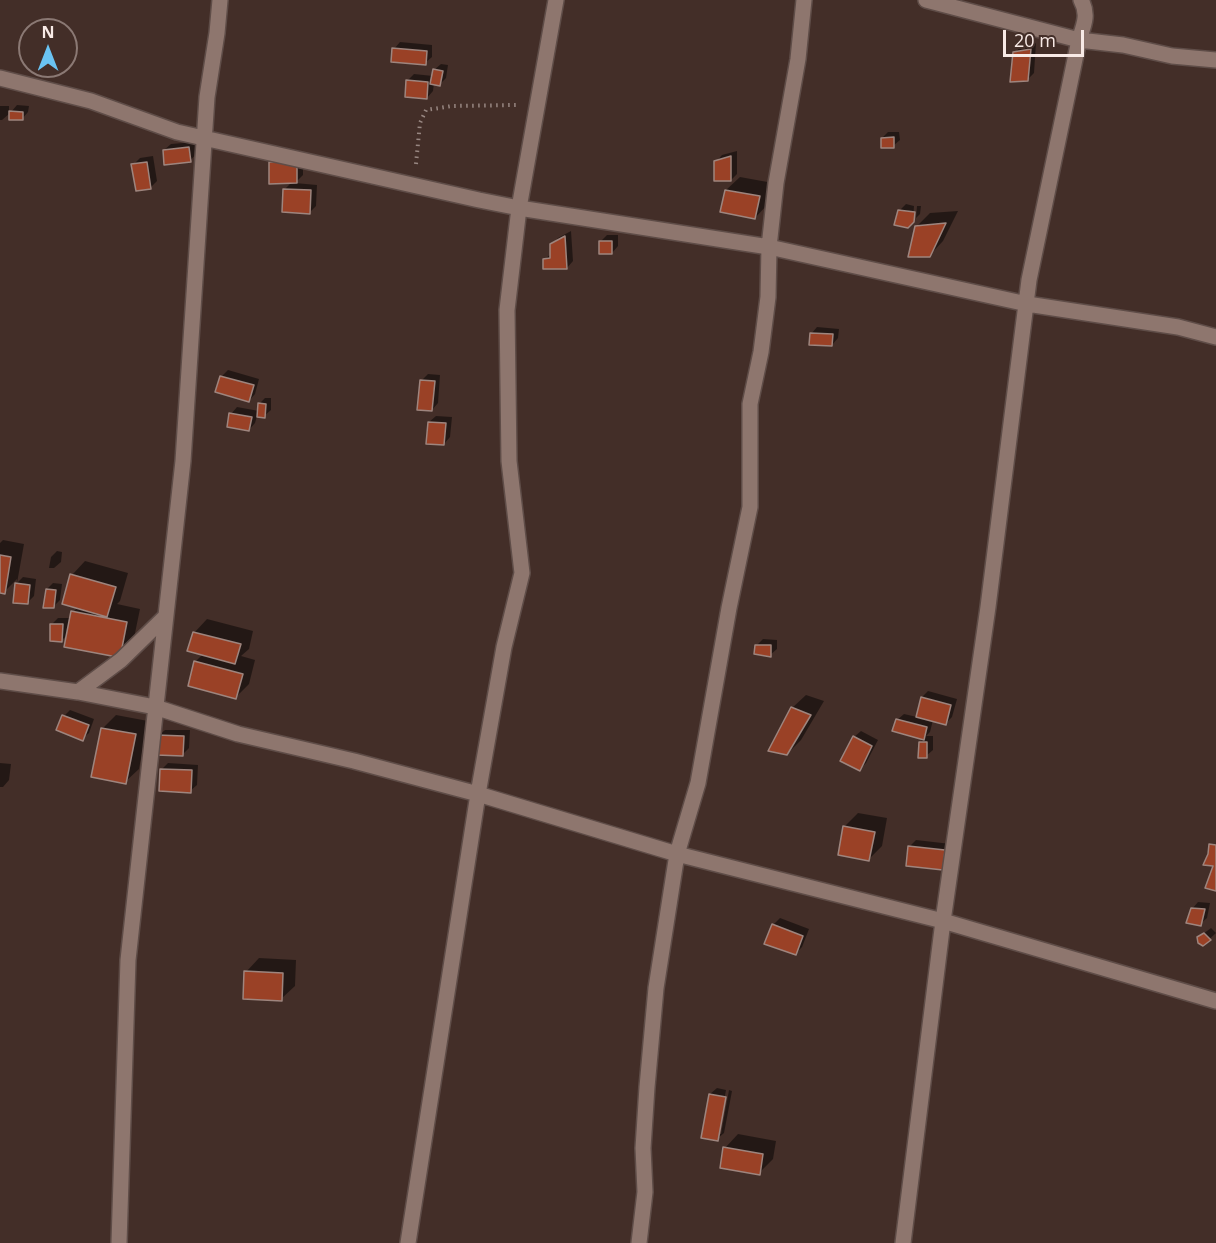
<!DOCTYPE html>
<html>
<head>
<meta charset="utf-8">
<style>
  body { margin:0 }
  #map { position:relative; width:1216px; height:1243px; overflow:hidden; background:#432e28; font-family:"Open Sans",sans-serif }
  canvas { display:block }
  .north { position:absolute; left:18px; top:18px; width:60px; height:60px; box-sizing:border-box; background:#432e28; border:2px solid #8b7974; border-radius:50%; rotate:0deg; font-size:16px; font-weight:700; line-height:24px; text-align:center; color:#f8eae6 }
  .north::after { content:''; display:block; margin:auto; width:21px; height:27px; background:#6ac3f2; clip-path:polygon(50% 0,100% 100%,50% 72%,0 100%) }
  .scale { position:absolute; left:1003px; top:30px; width:81px; height:27px; box-sizing:border-box; border:3px solid #f8eae6; border-top:0; padding-left:8px; font-size:18px; line-height:21px; white-space:nowrap; color:#f8eae6; -webkit-text-stroke:4px #432e28; paint-order:stroke }
</style>
</head>
<body>
<div id="map">
<canvas width="1216" height="1243"></canvas>
<div class="north">N</div>
<div class="scale">20 m</div>
</div>
<script>
const context = document.querySelector('canvas').getContext('2d');
context.lineJoin = 'round';
function fill(path, color) { context.fillStyle = color; context.fill(path, 'evenodd'); }
function trace(path, color, width, dash) { context.strokeStyle = color; context.lineWidth = width; context.lineCap = dash ? 'butt' : 'round'; context.setLineDash(dash || []); context.stroke(path); }
fill(new Path2D(`
  M 400,42 L 432,45 L 432,57 L 425,63 L 394,49 Z
  M 1036,43 L 1034,73 L 1027,80 L 1015,53 L 1021,46 Z
  M 441,64 L 448,65 L 446,78 L 440,84 L 434,83 L 433,91 L 427,98 L 407,81 L 414,74 L 433,76 L 434,70 Z
  M 17,105 L 29,106 L 28,112 L 22,119 L 11,112 Z
  M 0,106 L 9,106 L 9,114 L 2,120 L 0,120 Z
  M 888,132 L 899,132 L 900,140 L 893,146 L 882,138 Z
  M 195,142 L 196,154 L 190,161 L 164,150 L 171,144 Z
  M 737,151 L 737,174 L 731,180 L 716,162 L 722,155 Z
  M 153,156 L 157,181 L 151,187 L 133,165 L 140,158 Z
  M 277,156 L 303,156 L 303,175 L 295,183 L 317,185 L 316,206 L 310,212 L 284,190 L 292,182 L 270,163 Z
  M 740,177 L 773,183 L 768,204 L 755,218 L 726,190 Z
  M 906,204 L 914,206 L 913,221 L 899,211 Z
  M 917,206 L 921,206 L 920,214 L 916,218 Z
  M 958,211 L 943,241 L 930,255 L 916,227 L 930,213 Z
  M 571,231 L 573,261 L 567,268 L 544,260 L 552,253 L 552,245 L 558,238 Z
  M 607,235 L 618,235 L 618,246 L 612,253 L 600,242 Z
  M 817,327 L 839,329 L 838,338 L 832,345 L 811,334 Z
  M 228,370 L 259,379 L 255,394 L 249,401 L 221,377 Z
  M 428,374 L 440,375 L 438,403 L 432,410 L 421,381 Z
  M 265,398 L 271,398 L 271,410 L 264,416 L 257,416 L 255,423 L 249,430 L 231,414 L 237,407 L 259,411 L 259,404 Z
  M 436,416 L 452,417 L 450,437 L 444,444 L 429,422 Z
  M 3,540 L 24,544 L 17,583 L 23,577 L 36,579 L 34,596 L 27,603 L 15,602 L 17,579 L 4,592 L 0,591 L 0,543 Z
  M 57,551 L 62,552 L 61,562 L 54,568 L 49,568 L 51,557 Z
  M 85,561 L 128,573 L 120,601 L 117,604 L 140,609 L 134,638 L 120,652 L 68,634 L 62,640 L 52,624 L 58,618 L 69,618 L 68,625 L 73,612 L 78,607 L 72,575 Z
  M 53,583 L 62,584 L 60,600 L 53,607 L 47,589 Z
  M 207,619 L 253,631 L 249,649 L 241,656 L 255,660 L 249,684 L 235,698 L 196,661 L 203,654 L 194,633 Z
  M 763,639 L 777,640 L 777,649 L 770,655 L 756,646 Z
  M 928,691 L 957,699 L 952,717 L 946,723 L 933,720 L 930,732 L 926,736 L 933,736 L 933,750 L 926,756 L 920,742 L 924,738 L 897,720 L 904,714 L 917,717 L 922,697 Z
  M 806,695 L 824,701 L 801,740 L 787,754 L 792,708 Z
  M 70,710 L 94,719 L 89,733 L 82,739 L 64,716 Z
  M 116,715 L 148,721 L 139,769 L 125,782 L 103,728 Z
  M 165,730 L 190,730 L 189,748 L 183,754 L 158,736 Z
  M 861,731 L 878,740 L 866,763 L 859,770 L 854,737 Z
  M 0,763 L 11,764 L 9,780 L 3,787 L 0,787 Z
  M 168,763 L 198,765 L 197,785 L 190,791 L 162,769 Z
  M 858,813 L 887,818 L 882,846 L 869,859 L 844,827 Z
  M 916,840 L 951,844 L 942,869 L 910,846 Z
  M 1198,902 L 1210,903 L 1207,918 L 1200,924 L 1192,909 Z
  M 780,918 L 809,929 L 802,947 L 795,954 L 773,925 Z
  M 1211,928 L 1216,933 L 1203,945 L 1199,937 Z
  M 259,958 L 296,960 L 295,986 L 281,999 L 246,972 Z
  M 717,1088 L 726,1090 L 718,1134 L 721,1134 L 729,1090 L 732,1091 L 724,1133 L 717,1139 L 710,1094 Z
  M 738,1134 L 776,1141 L 773,1159 L 759,1173 L 725,1148 Z`), '#0007');
const building = new Path2D(`
  M 392,48 L 427,51 L 426,65 L 391,62 Z
  M 1031,49 L 1028,81 L 1010,82 L 1013,52 Z
  M 433,69 L 443,71 L 440,86 L 430,84 Z
  M 406,80 L 428,82 L 427,99 L 405,97 Z
  M 9,111 L 23,112 L 23,120 L 9,120 Z
  M 894,137 L 894,148 L 881,148 L 881,138 Z
  M 189,147 L 191,162 L 164,165 L 163,150 Z
  M 731,156 L 731,181 L 714,181 L 714,161 Z
  M 147,162 L 151,189 L 136,191 L 131,164 Z
  M 269,162 L 297,162 L 297,183 L 269,184 Z
  M 283,189 L 311,190 L 310,214 L 282,212 Z
  M 725,190 L 760,196 L 755,219 L 720,212 Z
  M 898,210 L 915,212 L 914,222 L 908,228 L 894,225 Z
  M 946,223 L 930,257 L 908,257 L 915,226 Z
  M 565,236 L 567,269 L 543,269 L 543,259 L 550,258 L 550,244 Z
  M 599,241 L 612,241 L 612,254 L 599,254 Z
  M 810,333 L 833,334 L 832,346 L 809,345 Z
  M 220,376 L 254,385 L 249,402 L 215,392 Z
  M 420,380 L 435,381 L 432,411 L 417,410 Z
  M 258,403 L 266,404 L 265,418 L 257,417 Z
  M 229,413 L 252,417 L 249,431 L 227,427 Z
  M 428,422 L 446,423 L 444,445 L 426,444 Z
  M 0,555 L 11,557 L 5,594 L 0,593 Z
  M 70,574 L 116,587 L 107,617 L 62,604 Z
  M 15,583 L 30,585 L 28,604 L 13,603 Z
  M 46,589 L 56,590 L 54,608 L 43,608 Z
  M 71,611 L 127,622 L 121,653 L 117,657 L 64,647 Z
  M 50,624 L 63,624 L 62,642 L 50,641 Z
  M 193,632 L 241,644 L 235,664 L 187,651 Z
  M 755,645 L 771,645 L 771,657 L 754,654 Z
  M 194,661 L 243,674 L 236,699 L 188,686 Z
  M 921,697 L 951,705 L 946,725 L 916,717 Z
  M 791,707 L 811,715 L 787,755 L 768,751 Z
  M 62,715 L 89,725 L 83,741 L 56,730 Z
  M 896,719 L 927,727 L 924,740 L 892,731 Z
  M 101,728 L 136,734 L 126,784 L 91,777 Z
  M 157,735 L 184,736 L 183,756 L 156,755 Z
  M 853,736 L 872,746 L 860,771 L 840,761 Z
  M 919,742 L 927,742 L 927,758 L 918,758 Z
  M 160,769 L 192,770 L 191,793 L 159,791 Z
  M 843,826 L 875,832 L 869,861 L 838,855 Z
  M 1209,844 L 1216,845 L 1216,891 L 1205,888 L 1213,866 L 1203,865 L 1208,854 Z
  M 908,846 L 945,850 L 943,870 L 906,866 Z
  M 1191,908 L 1205,909 L 1201,926 L 1186,923 Z
  M 772,924 L 803,936 L 796,955 L 764,944 Z
  M 1204,933 L 1211,940 L 1203,946 L 1198,943 L 1197,937 Z
  M 244,971 L 283,973 L 282,1001 L 243,999 Z
  M 709,1094 L 726,1097 L 718,1141 L 701,1138 Z
  M 723,1147 L 763,1154 L 760,1175 L 720,1168 Z`);
fill(building, '#9a4126');
trace(building, '#9e857e', 1.5);
const minor = new Path2D(`
  M 926,0 L 1079,40 L 1123,45 L 1172,56 L 1216,60
  M 0,78 L 91,101 L 177,132 L 479,200 L 519,208 L 769,247 L 1027,304 L 1178,327 L 1216,337
  M 0,681 L 78,692 L 155,707 L 238,734 L 354,761 L 478,794 L 677,854 L 943,921 L 1216,1001
  M 78,692 L 121,660 L 165,617
  M 119,1243 L 128,960 L 183,461 L 207,97 L 217,33 L 220,0
  M 408,1243 L 478,794 L 504,647 L 522,573 L 509,461 L 507,310 L 519,208 L 556,0
  M 639,1243 L 645,1192 L 643,1148 L 647,1087 L 656,988 L 677,854 L 698,783 L 729,608 L 750,507 L 750,404 L 761,352 L 768,297 L 769,247 L 776,183 L 798,59 L 804,0
  M 903,1243 L 943,921 L 988,607 L 1029,280 L 1079,40 C 1084,25 1089,14 1081,0`);
trace(minor, '#5f4d48', 18);
trace(new Path2D(`
  M 416,164 L 420,123 L 426,110 L 452,106 L 516,105`), '#988782', 4, [1.5, 4.5]);
trace(minor, '#8e766e', 15);
</script>
</body>
</html>
